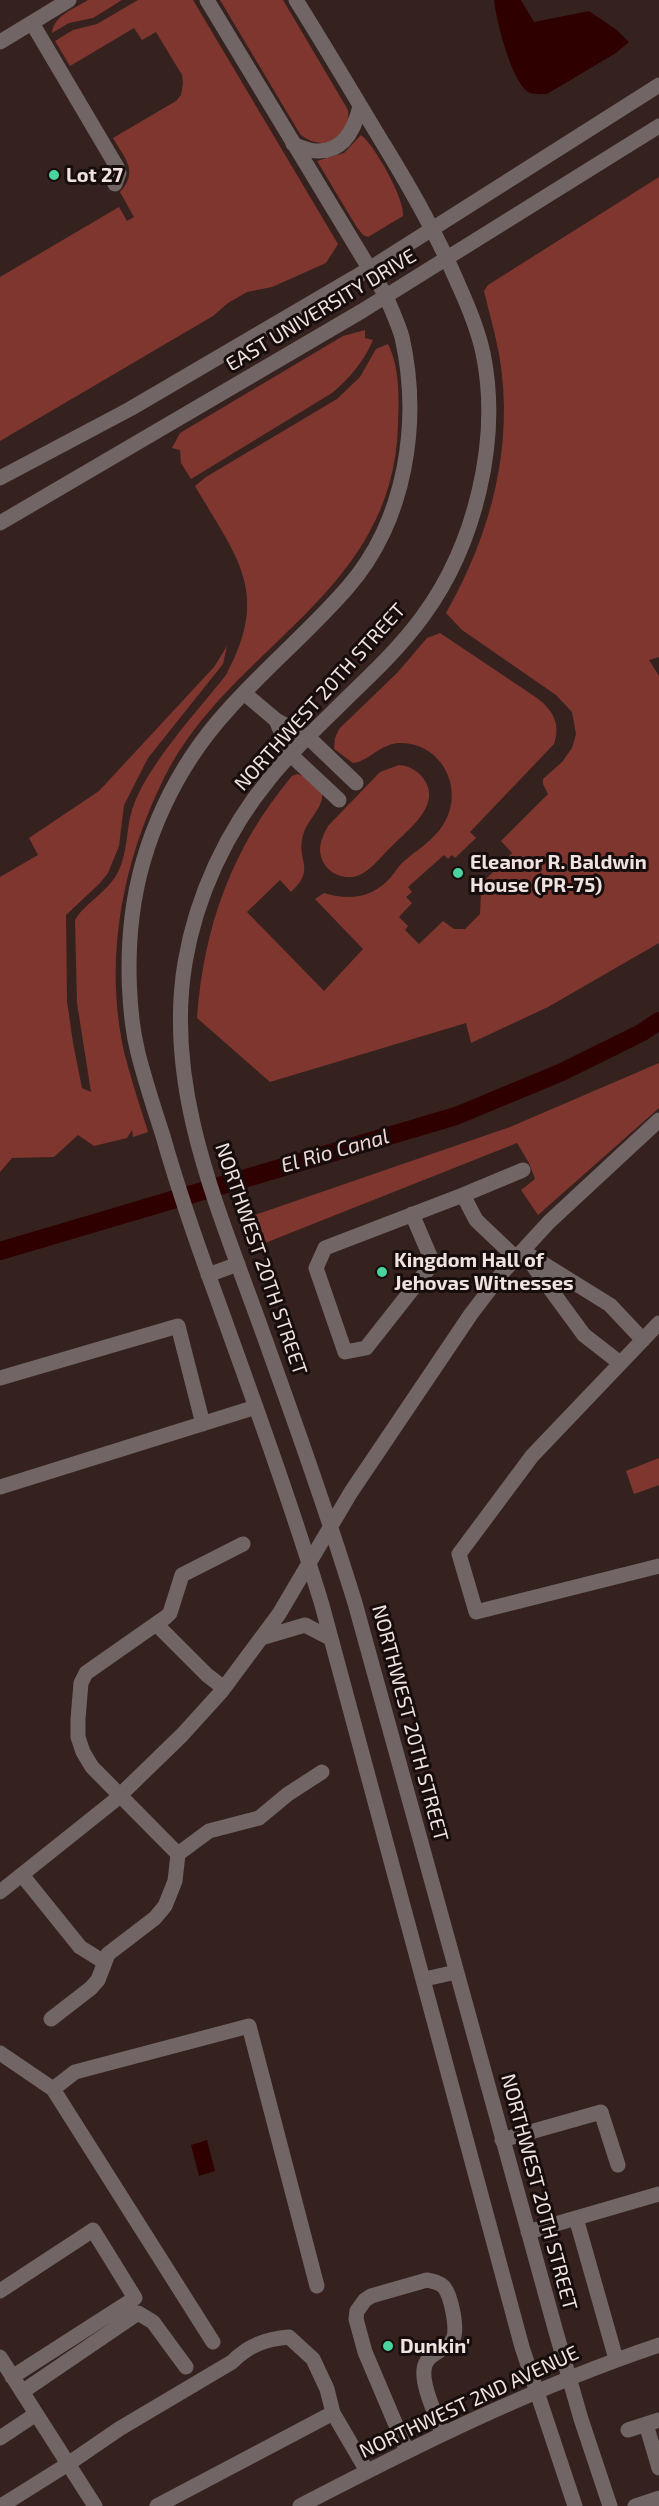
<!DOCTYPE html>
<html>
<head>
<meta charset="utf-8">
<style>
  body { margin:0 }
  canvas { display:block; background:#35211e }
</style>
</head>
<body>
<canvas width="659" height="2506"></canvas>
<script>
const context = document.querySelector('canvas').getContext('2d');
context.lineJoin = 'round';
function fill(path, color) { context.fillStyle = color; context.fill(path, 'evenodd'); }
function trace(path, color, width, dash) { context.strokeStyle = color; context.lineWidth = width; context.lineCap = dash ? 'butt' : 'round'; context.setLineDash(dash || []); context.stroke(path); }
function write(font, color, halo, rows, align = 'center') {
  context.font = font + ' "Exo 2",sans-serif'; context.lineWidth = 6; context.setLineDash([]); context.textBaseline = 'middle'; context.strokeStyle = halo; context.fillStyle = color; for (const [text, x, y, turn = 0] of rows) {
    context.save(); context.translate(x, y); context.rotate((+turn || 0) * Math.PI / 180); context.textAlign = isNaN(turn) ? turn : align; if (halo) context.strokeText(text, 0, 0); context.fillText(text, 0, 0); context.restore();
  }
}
fill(new Path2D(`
  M 88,0 L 122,0 L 93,18 L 69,23 L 52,33 C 54,15 74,9 88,0 Z
  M 138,0 L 193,0 L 338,244 L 326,263 L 272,287 L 247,292 L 228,303 L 213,316 L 0,441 L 0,277 L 119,207 L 127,221 L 134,217 L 120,192 C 139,171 125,159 113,138 L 176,101 L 181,95 L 183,83 L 182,75 L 156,32 L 142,40 L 134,28 L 70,66 L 55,41 L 73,30 L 97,24 Z
  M 220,0 L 283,0 L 348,110 C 352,140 322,153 300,134 Z
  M 361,135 C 374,144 406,201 403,216 L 368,237 L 363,235 L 356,226 L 317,161 L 344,153 Z
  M 659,177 L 659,657 L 649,660 L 659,676 L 659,943 L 548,1007 L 471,1043 L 466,1023 L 270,1082 L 197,1018 C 204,925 232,848 292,776 L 297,774 C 306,776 320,784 322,794 C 324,806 308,820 304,832 C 294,861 318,867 291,892 L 280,880 L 247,912 L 324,991 L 363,949 L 315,899 L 324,893 C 349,901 373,898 391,877 C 395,872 398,867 402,863 C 415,851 434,840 443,825 C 466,790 442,741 398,743 C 379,745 369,761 353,763 L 334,749 L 335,738 L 339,729 L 398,672 L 427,638 L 440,633 L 537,698 C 553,710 561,724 554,744 L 470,832 L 476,838 L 455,858 L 452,855 L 448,859 L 444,855 L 408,887 L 412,892 L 406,897 L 412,903 L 399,917 L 408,926 L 405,930 L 419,944 L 443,921 L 454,929 L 465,929 L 480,914 L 481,893 L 477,888 L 512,853 L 501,841 L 548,794 L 543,784 L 543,779 L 562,762 L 572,748 L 576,734 L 572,712 L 556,695 L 462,630 L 446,613 C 491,534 515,445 499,354 C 495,333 489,312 484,291 L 488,285 Z
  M 365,330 L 365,338 L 373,340 C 364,361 350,378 332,393 L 191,479 L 181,463 L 180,450 L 172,448 L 180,433 L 343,336 Z
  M 388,344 C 400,368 399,399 398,424 C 394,595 231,644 164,778 C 121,865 102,967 127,1063 C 133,1086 141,1109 148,1132 L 133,1137 L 132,1130 L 127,1138 L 94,1146 L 78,1135 L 54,1157 L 12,1158 L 0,1172 L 0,877 L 38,855 L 29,838 L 99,791 L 214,667 L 227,646 L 223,664 L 148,758 L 124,805 L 119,846 L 108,873 L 100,883 L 66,915 L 67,1001 L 73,1043 L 82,1088 L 91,1092 L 77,1003 L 75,920 C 86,902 108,892 118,872 C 128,852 126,830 132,810 C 146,766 197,712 226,675 C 271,592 237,558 195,486 L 206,477 L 337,399 L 360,377 L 376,349 Z
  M 399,765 C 409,766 417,770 423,778 C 443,804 409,829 392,846 C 381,856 369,874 353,877 C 342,878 331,874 325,865 C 316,851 321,839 328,826 L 380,772 Z
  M 659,1063 L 659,1108 L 538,1215 L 521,1190 L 535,1179 L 529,1163 L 517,1143 L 260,1245 L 249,1217 L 510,1127 Z
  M 659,1458 L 659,1485 L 634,1494 L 626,1471 Z`), '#7f362f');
fill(new Path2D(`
  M 494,0 L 521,0 L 534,22 L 589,11 L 617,30 L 629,42 L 616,53 L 547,94 C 541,94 533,95 528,92 C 511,80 496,20 494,0 Z
  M 207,2140 L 215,2171 L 199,2176 L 191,2145 Z`), '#2f0000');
trace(new Path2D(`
  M 0,1251 L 456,1116 L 562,1072 L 641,1033 L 659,1021`), '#2f0000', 18);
trace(new Path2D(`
  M 207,0 L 386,296 C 391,309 398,323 402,337 C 421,422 406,520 348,587 C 310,631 265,668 227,711 C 176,767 141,841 132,917 C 127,958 128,1013 138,1053 C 145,1081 154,1108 163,1136 C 178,1189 196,1241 215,1293 C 252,1396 290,1500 322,1605 L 522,2347 L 575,2506
  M 296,0 C 326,48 355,97 384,145 C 412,191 438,236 459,286 C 469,308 478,330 483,353 C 501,440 475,545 423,616 C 402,645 376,670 350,695 C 323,722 294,748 270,778 C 227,830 196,896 185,963 C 164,1088 218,1208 260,1325 C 293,1417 326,1509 355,1603 L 556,2332 L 581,2419 L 610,2506
  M 32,23 L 117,167 L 119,173 L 115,184
  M 0,42 L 69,0
  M 293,144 C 300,147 309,151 317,151 C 344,152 355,128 360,106
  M 0,478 L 130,409 L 369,269 L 659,85
  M 0,523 L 362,311 L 659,126
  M 244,693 L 276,720 L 308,737 L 356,783
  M 276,720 L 291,755 L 339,800
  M 412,1214 L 433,1263 L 366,1348 L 345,1352 L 316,1268 L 325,1248 L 463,1195
  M 523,1251 L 610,1305 L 643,1340
  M 526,1256 L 584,1335 L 620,1363
  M 516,1258 L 476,1220 L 463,1195 L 523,1170
  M 208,1275 L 238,1264
  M 659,1323 L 532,1456 L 459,1554 L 476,1612 L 659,1566
  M 0,1378 L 178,1326 L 203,1424
  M 0,1487 L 256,1407
  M 243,1544 L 182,1575 L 170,1613 L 166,1617 L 86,1673 L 81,1683 L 78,1719 L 78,1737 L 83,1752 L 92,1767 L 178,1854 L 209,1831 L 259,1818 L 288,1794 L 322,1772
  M 156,1624 L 207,1675 L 224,1688
  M 261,1638 L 305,1625 L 330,1638
  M 22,1875 L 80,1947 L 104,1962
  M 0,1892 L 114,1801 L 182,1735 L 221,1692 L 279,1614 L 351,1492 L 471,1314 L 503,1272 L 549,1222 L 659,1120
  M 425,1979 L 456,1972
  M 51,2019 L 91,1988 L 98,1980 L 108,1954 L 155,1918 L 165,1906 L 175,1881 L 178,1854
  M 0,2053 L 53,2089 L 75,2072 L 249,2026 L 317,2286
  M 53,2089 L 213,2342
  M 502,2140 L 601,2112 L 618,2165
  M 576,2218 L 616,2359
  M 528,2232 L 659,2194
  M 0,2291 L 93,2230 L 135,2298 L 12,2377
  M 0,2357 L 95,2506
  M 22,2392 L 138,2313 L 153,2322 L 186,2367
  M 646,2424 L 659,2468
  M 628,2430 L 659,2420
  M 0,2438 L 36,2414
  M 407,2451 L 365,2352 L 356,2319 L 357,2311 L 365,2300 L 371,2296 L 427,2280 C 433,2281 439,2282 444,2287 C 451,2296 459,2331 452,2341 C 443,2352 425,2354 424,2370 C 422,2387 437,2417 442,2433
  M 1,2506 L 68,2464 L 119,2429 L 232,2362 C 249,2345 266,2339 289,2337 L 313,2359 L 327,2389 L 333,2413
  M 157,2506 L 333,2413 L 367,2471
  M 300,2506 C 417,2445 534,2387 659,2345
  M 635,2506 L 659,2498`), '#716665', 15);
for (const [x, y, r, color] of [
  [54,175,6,"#49d49d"],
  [458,873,6,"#49d49d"],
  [382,1272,6,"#49d49d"],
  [388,2346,6,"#49d49d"]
]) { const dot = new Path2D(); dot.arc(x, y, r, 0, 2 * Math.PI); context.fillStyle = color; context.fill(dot); trace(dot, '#160d0c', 2); }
write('bold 20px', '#f0e2e0', '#160d0c', [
  ["Lot 27",66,175],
  ["Eleanor R. Baldwin",470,862],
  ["House (PR-75)",470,885],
  ["Kingdom Hall of",394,1260],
  ["Jehovas Witnesses",394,1283],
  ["Dunkin'",400,2346]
], 'left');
write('20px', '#f0e2e0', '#160d0c', [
  ["EAST UNIVERSITY DRIVE",321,310,-31],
  ["NORTHWEST 20TH STREET",320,697,-48],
  ["NORTHWEST 20TH STREET",261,1259,71],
  ["NORTHWEST 20TH STREET",410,1723,75],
  ["NORTHWEST 20TH STREET",539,2192,75],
  ["NORTHWEST 2ND AVENUE",469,2402,-25]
]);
write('italic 21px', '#efd7d4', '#160d0c', [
  ["El Rio Canal",335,1151,-16]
]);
</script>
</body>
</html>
